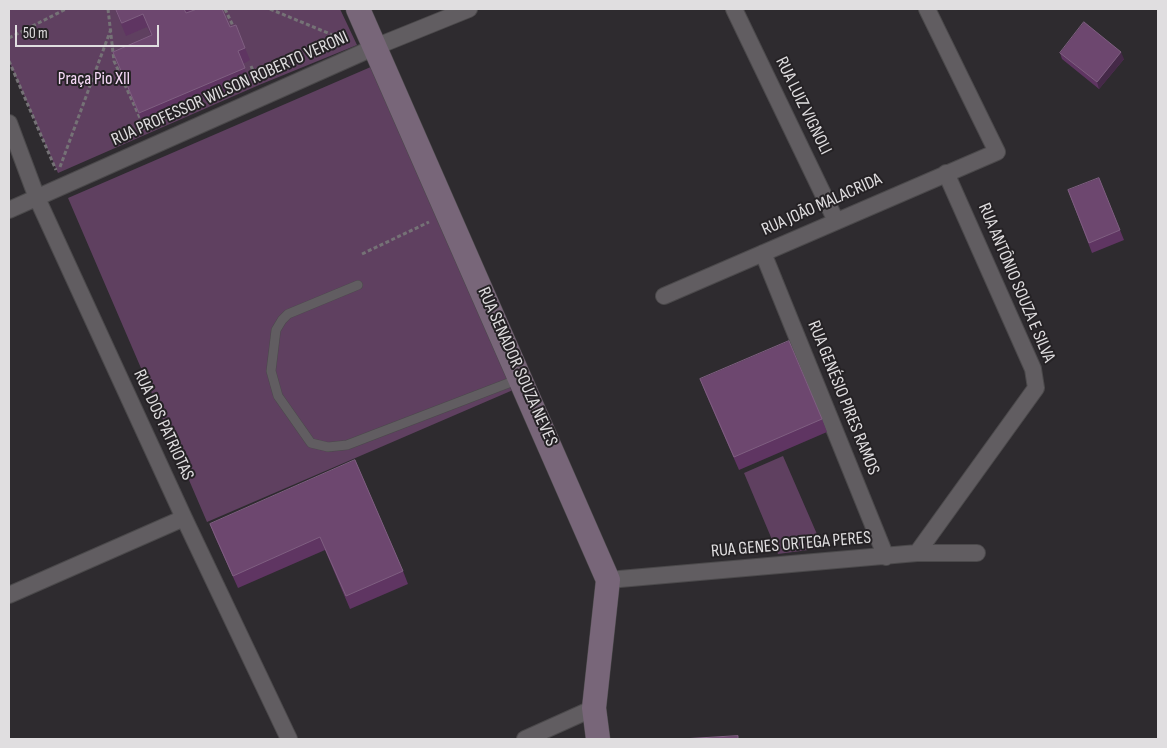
<!DOCTYPE html>
<html>
<head>
<meta charset="utf-8">
<style>
  body { margin:0 }
  #map { position:relative; width:1167px; height:748px; overflow:hidden; background:#2e2b2f; font-family:"Sofia Sans Condensed",sans-serif }
  canvas { display:block }
  .frame { position:absolute; inset:0; border:10px solid #e0dee0; pointer-events:none }
  .scale { position:absolute; left:15px; top:25px; width:144px; height:22px; box-sizing:border-box; border:2px solid #e0dee0; border-top:0; padding-left:6px; font-size:15px; line-height:18px; white-space:nowrap; color:#e0dee0; -webkit-text-stroke:4px #252225; paint-order:stroke }
</style>
</head>
<body>
<div id="map">
<canvas width="1167" height="748"></canvas>
<div class="frame"></div>
<div class="scale">50 m</div>
</div>
<script>
const context = document.querySelector('canvas').getContext('2d');
context.lineJoin = 'round';
function fill(path, color) { context.fillStyle = color; context.fill(path, 'evenodd'); }
function trace(path, color, width, dash) { context.strokeStyle = color; context.lineWidth = width; context.lineCap = dash ? 'butt' : 'round'; context.setLineDash(dash || []); context.stroke(path); }
function write(font, color, halo, rows, align = 'center') {
  context.font = font + ' "Sofia Sans Condensed",sans-serif'; context.lineWidth = 4; context.setLineDash([]); context.textBaseline = 'middle'; context.strokeStyle = halo; context.fillStyle = color; for (const [text, x, y, turn = 0] of rows) {
    context.save(); context.translate(x, y); context.rotate((+turn || 0) * Math.PI / 180); context.textAlign = isNaN(turn) ? turn : align; if (halo) context.strokeText(text, 0, 0); context.fillText(text, 0, 0); context.restore();
  }
}
fill(new Path2D(`
  M 9,9 L 340,9 L 357,45 L 259,85 L 58,173 L 9,61 Z
  M 373,66 L 513,390 L 207,522 L 68,198 Z
  M 783,456 L 823,548 L 778,554 L 744,473 Z`), '#5f4060');
const lane = new Path2D(`
  M 358,285 L 288,314 L 282,320 L 276,330 L 271,371 L 278,396 L 311,443 L 328,447 L 347,445 L 519,379`);
const street = new Path2D(`
  M 734,9 L 836,221
  M 9,123 L 37,198 L 184,518 L 289,739
  M 9,210 L 375,47 L 469,9
  M 763,253 L 886,557
  M 664,296 L 997,152 L 927,9
  M 917,553 L 1036,388 L 1033,369 L 946,173
  M 608,580 L 917,553 L 977,553
  M 9,595 L 184,518
  M 525,739 L 594,708`);
const secondary = new Path2D(`
  M 358,9 L 608,580 L 594,708 L 598,739`);
trace(lane, '#4b494b', 10);
trace(street, '#4b494b', 18);
trace(secondary, '#4b494b', 25);
trace(new Path2D(`
  M 108,9 L 114,61 L 146,131
  M 225,9 L 234,28
  M 270,9 L 347,41
  M 9,38 L 66,9
  M 9,61 L 56,170
  M 251,66 L 258,82
  M 60,167 L 111,29
  M 362,254 L 429,222`), '#757276', 3, [4, 2.5]);
trace(lane, '#615d61', 9);
trace(street, '#615d61', 16);
trace(secondary, '#786679', 24);
fill(new Path2D(`
  M 115,9 L 196,9 L 186,13 L 230,27 L 245,48 L 250,60 L 243,64 L 249,81 L 144,126 L 118,64 L 113,52 L 151,35 L 147,27 L 126,36 Z
  M 1060,53 L 1124,59 L 1099,89 L 1062,59 Z
  M 1068,190 L 1120,230 L 1124,240 L 1092,253 Z
  M 700,379 L 822,419 L 827,432 L 739,470 L 705,392 Z
  M 355,460 L 403,571 L 408,584 L 350,609 L 325,550 L 238,588 L 215,537 L 210,524 Z`), '#5f3562');
fill(new Path2D(`
  M 1121,52 L 1124,59 L 1099,89 L 1097,82 Z`), '#452948');
const building = new Path2D(`
  M 116,9 L 184,9 L 186,13 L 197,9 L 222,9 L 230,27 L 236,25 L 245,48 L 238,51 L 245,68 L 139,113 L 113,52 L 152,35 L 143,14 L 122,23 Z
  M 1084,22 L 1121,52 L 1097,82 L 1060,53 Z
  M 1099,178 L 1120,230 L 1089,243 L 1068,190 Z
  M 789,341 L 822,419 L 734,457 L 700,379 Z
  M 355,460 L 403,571 L 346,596 L 320,537 L 233,576 L 210,524 Z
  M 738,736 L 738,739 L 682,739 Z`);
fill(building, '#6d476f');
trace(building, '#7f5f81', 1);
write('18px', '#f6d9f7', '#252225', [
  ["Praça Pio XII",94,79]
]);
write('18px', '#e0dee0', '#252225', [
  ["RUA PROFESSOR WILSON ROBERTO VERONI",230,89,-24],
  ["RUA LUIZ VIGNOLI",803,106,64],
  ["RUA JOÃO MALACRIDA",822,205,-24],
  ["RUA ANTÔNIO SOUZA E SILVA",1016,283,67],
  ["RUA SENADOR SOUZA NEVES",517,367,66],
  ["RUA GENÉSIO PIRES RAMOS",843,398,68],
  ["RUA DOS PATRIOTAS",163,425,65],
  ["RUA GENES ORTEGA PERES",791,545,-5]
]);
</script>
</body>
</html>
